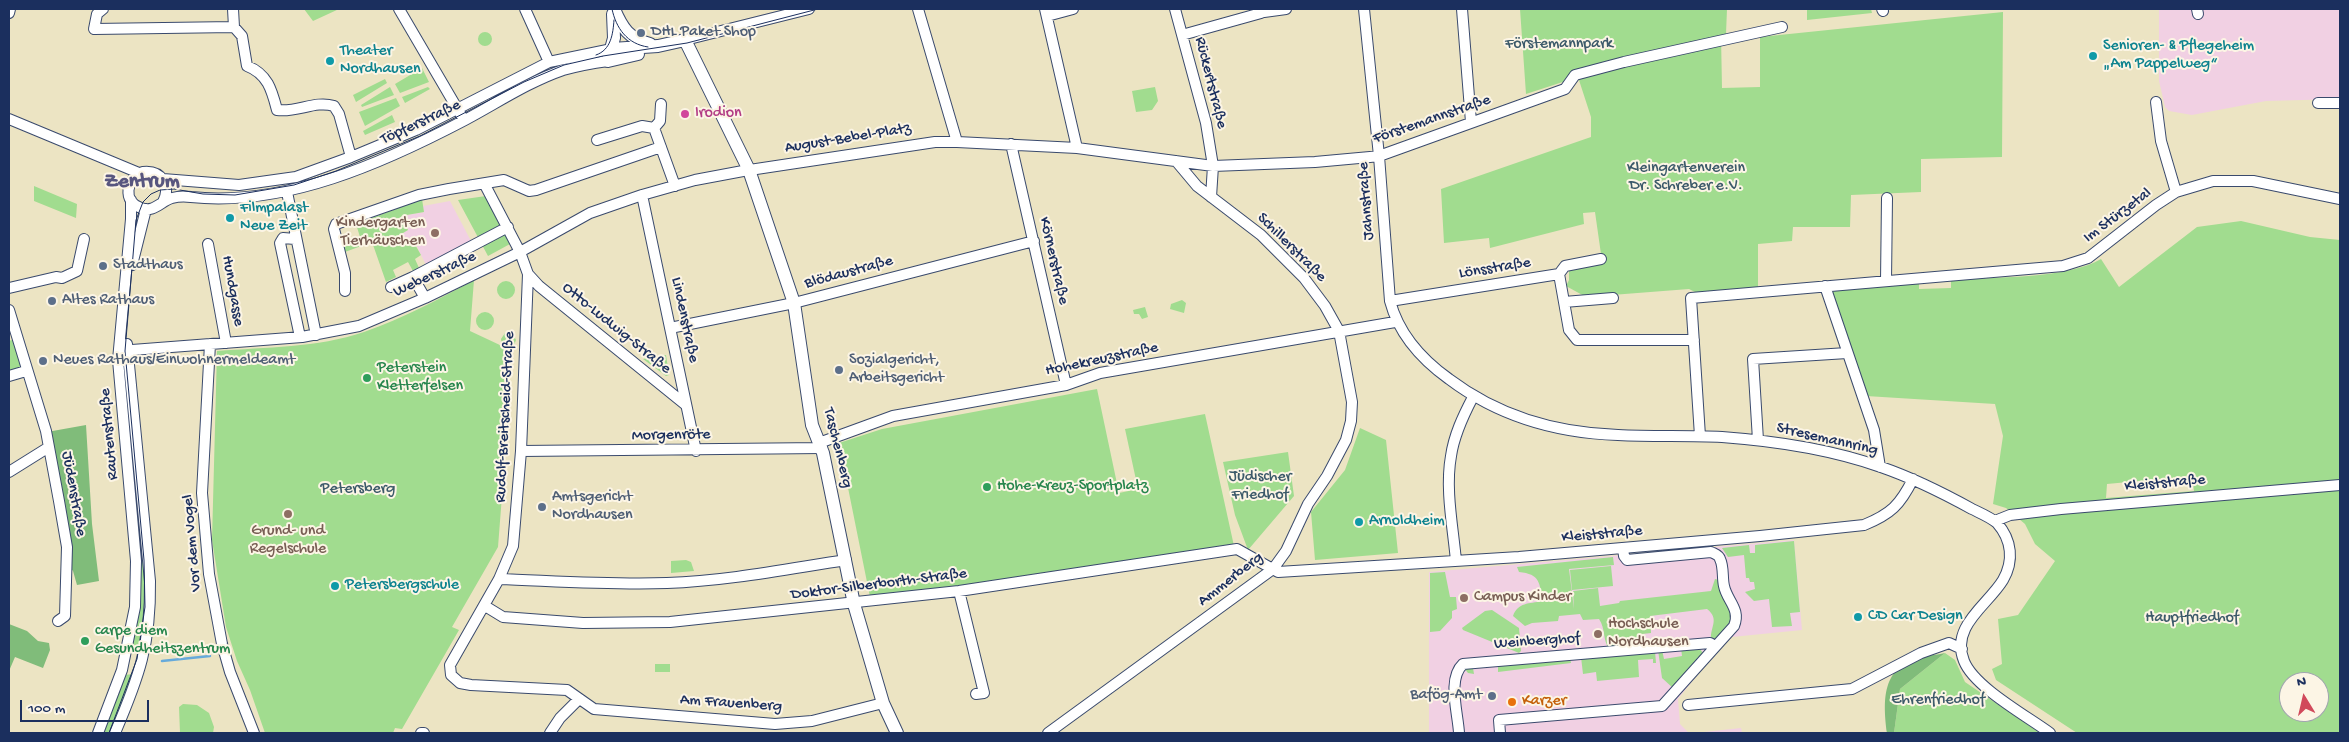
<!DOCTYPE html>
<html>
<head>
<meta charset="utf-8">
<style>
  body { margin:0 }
  #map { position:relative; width:2349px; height:742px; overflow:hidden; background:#ece4c3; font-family:"Gochi Hand",sans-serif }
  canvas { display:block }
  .frame { position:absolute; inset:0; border:10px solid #1b2f5e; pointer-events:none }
  .north { position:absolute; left:2279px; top:672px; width:50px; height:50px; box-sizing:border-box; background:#fcf5e5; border:1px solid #a2a6af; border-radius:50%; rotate:351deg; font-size:14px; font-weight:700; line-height:20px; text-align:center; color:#1b2f5e }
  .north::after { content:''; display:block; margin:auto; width:18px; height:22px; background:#d1495b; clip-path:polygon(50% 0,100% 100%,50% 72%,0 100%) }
  .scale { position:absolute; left:20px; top:700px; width:129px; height:22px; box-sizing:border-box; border:2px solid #1b2f5e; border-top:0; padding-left:6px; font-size:15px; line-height:18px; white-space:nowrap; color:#1b2f5e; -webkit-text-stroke:4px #fcf5e5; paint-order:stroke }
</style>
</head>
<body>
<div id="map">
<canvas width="2349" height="742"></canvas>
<div class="frame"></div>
<div class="north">N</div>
<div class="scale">100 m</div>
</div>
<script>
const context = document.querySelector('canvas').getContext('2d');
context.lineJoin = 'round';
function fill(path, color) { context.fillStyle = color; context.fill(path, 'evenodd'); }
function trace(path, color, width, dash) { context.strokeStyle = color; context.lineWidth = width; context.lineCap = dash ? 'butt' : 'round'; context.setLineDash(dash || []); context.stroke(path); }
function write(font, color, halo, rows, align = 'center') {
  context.font = font + ' "Gochi Hand",sans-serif'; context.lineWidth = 4; context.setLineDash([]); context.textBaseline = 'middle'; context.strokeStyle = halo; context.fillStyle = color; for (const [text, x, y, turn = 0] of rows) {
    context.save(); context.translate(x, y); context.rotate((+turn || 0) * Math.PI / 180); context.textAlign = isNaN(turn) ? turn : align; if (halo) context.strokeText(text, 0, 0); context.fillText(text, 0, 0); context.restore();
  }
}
fill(new Path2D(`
  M 2159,9 L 2340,9 L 2340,99 L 2266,101 L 2192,115 L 2169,111 L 2165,107 L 2159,81 Z
  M 450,201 L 471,241 L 426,265 L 414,241 L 404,246 L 398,236 L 408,230 L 401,216 L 424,212 L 423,206 Z
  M 1794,540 L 1802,630 L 1732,637 L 1714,654 L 1678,699 L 1680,724 L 1689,733 L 1429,733 L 1429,572 Z
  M 1741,728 L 1742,733 L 1695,733 Z`), '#f1d0e3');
fill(new Path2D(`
  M 304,9 L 339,9 L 313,21 Z
  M 1520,9 L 1727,9 L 1726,34 L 1721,36 L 1722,88 L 1760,87 L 1760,37 L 2003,12 L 2002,157 L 1921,159 L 1921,192 L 1851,195 L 1850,227 L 1793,227 L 1792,241 L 1758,244 L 1758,287 L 1697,293 L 1689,289 L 1586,297 L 1566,286 L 1569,280 L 1569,268 L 1602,261 L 1595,212 L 1583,213 L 1584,224 L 1490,248 L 1489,238 L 1444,243 L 1441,189 L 1591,137 L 1591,117 L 1578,77 L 1526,94 Z
  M 1807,9 L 1871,9 L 1872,13 L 1807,20 Z
  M478 39a7 7 0 1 1 14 0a7 7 0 1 1-14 0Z
  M 422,68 L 429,82 L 400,93 L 395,84 Z
  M 385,79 L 387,83 L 356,102 L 353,95 Z
  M 390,87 L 394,95 L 362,107 L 361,105 Z
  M 428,87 L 430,89 L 405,103 L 402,97 Z
  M 1155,87 L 1158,101 L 1152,110 L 1136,112 L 1132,91 Z
  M 396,98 L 400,106 L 365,126 L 359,112 Z
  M 392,115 L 395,122 L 365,135 L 363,131 Z
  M 34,186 L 77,204 L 76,218 L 34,201 Z
  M 486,196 L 510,244 L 488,256 L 458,200 Z
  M 422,199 L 424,212 L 401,216 L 408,230 L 398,236 L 404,246 L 413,241 L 421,255 L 415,259 L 419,268 L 413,271 L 408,262 L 393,270 L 396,277 L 386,282 L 372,242 L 345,252 L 343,243 L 360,237 L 356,224 Z
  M 2241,221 L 2310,237 L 2340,240 L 2340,733 L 2077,733 L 1996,680 L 1992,669 L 2002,664 L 1998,619 L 2018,615 L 2055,561 L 2035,544 L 2025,524 L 2006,508 L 1993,504 L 2003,436 L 1995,404 L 1866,396 L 1832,290 L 1919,282 L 1919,289 L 1951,288 L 1951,280 C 1991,277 2068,279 2101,259 L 2119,287 L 2197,227 ZM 2192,476 L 2194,491 L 2106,498 L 2107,484 ZM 2289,682 L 2319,682 L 2319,712 L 2289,712 Z
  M 474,280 L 470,331 L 502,346 L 501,339 L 505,333 L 513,334 L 516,340 L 514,345 L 508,348 L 506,444 L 498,547 L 452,627 L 459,630 L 402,729 L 395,728 L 393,733 L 265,733 L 250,690 L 237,661 L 226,627 L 212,540 L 217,351 C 266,347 317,348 364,332 C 402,319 439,299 474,280 Z
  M497 290a9 9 0 1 1 18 0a9 9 0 1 1-18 0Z
  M 1182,300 L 1186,303 L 1184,313 L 1170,309 L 1171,304 Z
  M 1145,307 L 1148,317 L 1142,319 L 1139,314 L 1134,314 L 1133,310 Z
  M476 321a9 9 0 1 1 18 0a9 9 0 1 1-18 0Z
  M 17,338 L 26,371 L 9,376 L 9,341 Z
  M 666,355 L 669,375 L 666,376 L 643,359 Z
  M 1097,389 L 1119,493 L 1138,489 L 1125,429 L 1205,414 L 1234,546 L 958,588 L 870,597 L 839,443 L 882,429 Z
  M 1360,428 L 1386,440 L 1398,553 L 1315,560 L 1311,512 L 1345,470 Z
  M 1288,452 L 1294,496 L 1248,550 L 1235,515 L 1223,462 Z
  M 140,492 L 145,557 L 137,558 L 131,493 Z
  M 1794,541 L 1800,612 L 1790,613 L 1792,626 L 1772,627 L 1769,599 L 1754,601 L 1745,592 L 1755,589 L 1754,582 L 1750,582 L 1749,578 L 1746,578 L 1744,555 L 1728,557 L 1722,548 L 1749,545 L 1750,553 L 1755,553 L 1755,545 Z
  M 1613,557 L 1614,565 L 1569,569 L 1574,609 L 1573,591 L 1598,588 L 1600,606 L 1619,603 L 1620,601 L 1711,591 L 1715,579 L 1719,580 L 1730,606 L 1732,620 L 1718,638 L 1711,639 C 1710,627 1720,619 1707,609 L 1650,616 L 1651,633 L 1642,634 L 1643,639 L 1632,640 L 1632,648 L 1610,650 C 1602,640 1606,629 1599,619 L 1583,620 L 1580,614 L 1559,616 L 1558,621 L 1532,623 L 1525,626 L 1513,616 C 1518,602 1529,604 1542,601 C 1540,583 1540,574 1519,572 L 1517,567 Z
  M 686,560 L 691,562 L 694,571 L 671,573 L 671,561 Z
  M 137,561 L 146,561 L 147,583 L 142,653 L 128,654 Z
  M 1611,566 L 1613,586 L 1572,590 L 1570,570 Z
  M 1445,572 L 1450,597 L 1456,597 L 1457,609 L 1452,611 L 1452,618 L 1440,631 L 1430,632 L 1430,573 Z
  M 1492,610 L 1519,628 L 1521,651 L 1519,653 L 1463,630 L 1462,628 L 1485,611 Z
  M 1681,648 L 1700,649 L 1703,653 L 1700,659 L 1673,688 L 1662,678 L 1658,650 L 1662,650 L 1664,659 L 1682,656 Z
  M 1655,651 L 1656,663 L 1653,663 L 1653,659 L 1638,660 L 1639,677 L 1597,681 L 1596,672 L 1583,674 L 1581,657 Z
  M 1945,653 L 1955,660 L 1965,682 L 2040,733 L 1894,733 L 1900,689 Z
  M 1570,658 L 1571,663 L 1498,672 L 1498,665 L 1473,668 L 1474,674 L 1468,673 L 1464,668 Z
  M 655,664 L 670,664 L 670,672 L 655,672 Z
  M 136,674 L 110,733 L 100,733 L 122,675 Z
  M 183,704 L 197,705 L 209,713 L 214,727 L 213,733 L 180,733 L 179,707 Z`), '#a1dc8f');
fill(new Path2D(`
  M 86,425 L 92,524 L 99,581 L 77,585 L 73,571 L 68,565 L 47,432 Z
  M 9,624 L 27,631 L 38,641 L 49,643 L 50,650 L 43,668 L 15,657 L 9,671 Z
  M 1945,653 L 1900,689 L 1894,733 L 1887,733 C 1883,701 1881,666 1922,657 C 1929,655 1937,655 1945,653 Z`), '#80bc7a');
trace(new Path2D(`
  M 162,661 L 210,656`), '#66aadb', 2.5);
const minor = new Path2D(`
  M 103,9 L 97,14 L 94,29 L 234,27 L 233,9
  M 399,9 L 461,115
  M 525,9 L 549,62
  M 918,9 L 957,142
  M 1045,9 L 1077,148
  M 1175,9 L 1206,123 L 1213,166 L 1211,197
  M 1364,9 L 1379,156 L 1390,301 C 1399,335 1421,359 1449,379 C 1498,416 1556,433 1618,435 C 1653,437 1688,435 1722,437 C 1777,441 1830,449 1881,467 C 1913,478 1943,493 1972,509 C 1980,513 1990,517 1997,523 C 2012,540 2014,561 2003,580 C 1988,605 1950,626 1964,661 C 1974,687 2027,716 2050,733
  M 1462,9 L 1471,122
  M 1882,9 L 1883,11
  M 2197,9 L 2198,14
  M 1264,12 L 1286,9
  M 9,13 L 10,9
  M 1047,16 L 1073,9
  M 234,27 L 242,36 L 247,66 C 268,74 272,91 277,110 C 297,113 315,100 334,106 L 339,114 L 351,157
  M 1182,35 L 1261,13
  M 685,40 L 809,9
  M 2156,102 L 2161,141 L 2176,192
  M 2318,103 L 2340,103
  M 9,119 L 139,173
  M 654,128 L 675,186
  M 654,128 L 660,121 L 661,104
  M 597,140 L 642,126 L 654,128
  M 1011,144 L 1066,385
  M 163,179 L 239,185 L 296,177 L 351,157 L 416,130 L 549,62 L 612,49
  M 485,185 L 520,252 L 528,274 L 521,451 L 513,546 L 499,579 L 450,665 L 451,675 L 460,683 L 471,685 L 567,690 L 594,709 L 775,724 L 812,721 L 883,703
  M 287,192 L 316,335
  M 642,195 L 696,451
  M 163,202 C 171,186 162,170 143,172 C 126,178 122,202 141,208 C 154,213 161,201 172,198 C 179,196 184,196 191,197 C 285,207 383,163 465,120 C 497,103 528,82 563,70 C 577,66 593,63 608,61
  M 295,239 L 283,238 L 280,243 L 300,337
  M 208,244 L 226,343
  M 132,265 L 146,209
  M 528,274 L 539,286 L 686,405
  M 1559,274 L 1569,330 L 1577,340 L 1694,340
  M 1886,281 L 1887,198
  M 1825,286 L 1874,430 L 1880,467
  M 391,287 L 413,277
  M 9,288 L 56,277 L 62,278 L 77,271 L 84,239
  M 345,291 L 345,273 L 334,229 L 336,224 L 419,195 L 449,189 L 504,180 L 529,191 L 536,190 L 661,147
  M 425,298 L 413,277 L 508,227
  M 1390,301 L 1559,274 L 1565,266 L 1601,259
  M 1564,302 L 1613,298
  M 9,310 L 46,431 L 59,501 L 67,547 L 65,616 L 58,621
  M 670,328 L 794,303 L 1034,241
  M 210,344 L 202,493 L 209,574 L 222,644 L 230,672 L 254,733
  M 119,351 L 302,337 L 359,326 L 425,298 L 520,252 L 590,213 L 642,195 L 695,180 L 743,171 L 935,142 L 957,142 L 1077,148 L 1213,166 L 1315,162 L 1370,157 L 1379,156 L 1565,89 L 1575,75 L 1624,62 L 1782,27
  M 9,376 L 26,371
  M 1700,436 L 1691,298 L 2063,266 L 2088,258 L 2156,205 L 2176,192 L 2213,181 L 2253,181 L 2340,199
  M 1758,440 L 1753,359 L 1847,353
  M 819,443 L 893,416 L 1066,385 L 1100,373 L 1395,322
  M 521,451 L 822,448
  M 9,472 L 49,447
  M 1995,521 L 2010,515 L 2061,509 L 2340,485
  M 1456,561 C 1453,527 1445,489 1451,456 C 1454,435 1463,416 1473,397
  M 499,579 C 555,581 611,585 667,583 C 727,581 787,569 846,560
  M 959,591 L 984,693 L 976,694
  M 485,606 L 503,617 L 583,623 L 670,622 L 959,591 L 1237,549 L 1278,572 L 1519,557 L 1760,536 L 1864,525 C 1891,514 1900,505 1913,479
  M 1688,705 L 1852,689 L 1921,653 L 1949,643 L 1962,649
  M 98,733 L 122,670 L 135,607 L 136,561 L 118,360 L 131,219 L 131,200
  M 115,733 C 139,677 151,644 150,581 L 127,344
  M 421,733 L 424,733
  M 550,733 L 560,718 L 578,700
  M 1048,733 L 1273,569 L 1286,551 L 1308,504 L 1327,476 L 1346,440 L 1351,421 L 1352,402 L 1339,331 L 1325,306 L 1304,278 L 1261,235 L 1197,186 L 1176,161
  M 1459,733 C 1458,713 1447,679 1463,664 L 1710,643 L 1715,646
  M 1500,733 L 1499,720 L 1662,706 L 1734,626 C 1741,609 1727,601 1724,586 C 1722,578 1724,567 1720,559 C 1719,555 1715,554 1711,552 L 1627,560 L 1624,556 L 1623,548`);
const major = new Path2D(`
  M 614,9 C 622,28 629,39 650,44
  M 612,49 L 658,46 L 685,40 L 749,170 L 794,303 L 812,425 L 823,453 L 854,604 L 883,703 L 897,733
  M 609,56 L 614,38 L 613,14
  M 608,61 L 638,54`);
trace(minor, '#3a4a6d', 12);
trace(major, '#3a4a6d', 14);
trace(minor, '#fff', 10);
trace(major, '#fff', 12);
trace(new Path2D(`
  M 612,9 C 616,28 627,44 648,47
  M 596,55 C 611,50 613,34 614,20
  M 109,733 L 137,659 L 145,607 L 144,560 L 125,351 L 136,220 L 143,202 L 151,194 L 160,190 L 174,189 L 203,194 L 235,195 L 294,185 L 336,171 L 420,136 L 524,82 L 564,65 L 603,56 L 687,43 L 818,9`), '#1b2f5e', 1);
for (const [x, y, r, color] of [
  [641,33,5,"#5c6f8a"],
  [2093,56,5,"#0f9aa8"],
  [330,61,5,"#0f9aa8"],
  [685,114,5,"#d1479c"],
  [230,218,5,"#0f9aa8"],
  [435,233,5,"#8d6e63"],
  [103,266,5,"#5c6f8a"],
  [52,301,5,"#5c6f8a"],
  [43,361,5,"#5c6f8a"],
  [839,370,5,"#5c6f8a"],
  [367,378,5,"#2e9e5b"],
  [987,487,5,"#2e9e5b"],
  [542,507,5,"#5c6f8a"],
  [288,514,5,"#8d6e63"],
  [1359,522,5,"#0f9aa8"],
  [335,586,5,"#0f9aa8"],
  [1464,598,5,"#8d6e63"],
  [1858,617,5,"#0f9aa8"],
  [1598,634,5,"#8d6e63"],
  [85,641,5,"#2e9e5b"],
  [1492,696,5,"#5c6f8a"],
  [1512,702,5,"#e8710a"]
]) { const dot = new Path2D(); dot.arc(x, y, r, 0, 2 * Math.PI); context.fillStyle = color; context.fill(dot); trace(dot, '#fcf5e5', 2); }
write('16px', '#4e5e75', '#fcf5e5', [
  ["DHL Paket Shop",651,33],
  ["Stadthaus",113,266],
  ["Altes Rathaus",62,301],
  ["Neues Rathaus/Einwohnermeldeamt",53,361],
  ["Sozialgericht,",849,361],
  ["Arbeitsgericht",849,379],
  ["Amtsgericht",552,498],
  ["Nordhausen",552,516],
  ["Bafög-Amt",1482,696,"right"]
], 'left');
write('16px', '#3c5a6a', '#fcf5e5', [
  ["Förstemannpark",1559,45],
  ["Kleingartenverein",1686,169],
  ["Dr. Schreber e.V.",1686,187],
  ["Jüdischer",1260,478],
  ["Friedhof",1260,496],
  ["Petersberg",358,490],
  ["Hauptfriedhof",2192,619],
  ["Ehrenfriedhof",1938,701]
]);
write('16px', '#0d838f', '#fcf5e5', [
  ["Senioren- & Pflegeheim",2103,47],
  ["„Am Pappelweg“",2103,65],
  ["Theater",340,52],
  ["Nordhausen",340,70],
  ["Filmpalast",240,209],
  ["Neue Zeit",240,227],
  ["Arnoldheim",1369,522],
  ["Petersbergschule",345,586],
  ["CD Car Design",1868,617]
], 'left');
write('16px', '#1b2f5e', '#fcf5e5', [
  ["Rückertstraße",1210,83,76],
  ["Förstemannstraße",1432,120,-19],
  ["Töpferstraße",421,123,-25],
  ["August-Bebel-Platz",848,139,-9],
  ["Jahnstraße",1367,201,-94],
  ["Im Stürzetal",2118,216,-37],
  ["Schillerstraße",1291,248,45],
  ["Körnerstraße",1053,261,77],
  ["Lönsstraße",1495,269,-9],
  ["Blödaustraße",849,273,-15],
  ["Weberstraße",435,275,-25],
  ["Hundgasse",232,291,80],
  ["Lindenstraße",684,320,78],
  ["Otto-Ludwig-Straße",616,329,39],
  ["Hohekreuzstraße",1102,360,-12],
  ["Rudolf-Breitscheid-Straße",506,417,-87],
  ["Rautenstraße",110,434,-95],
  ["Morgenröte",671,436,-1],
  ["Stresemannring",1827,440,13],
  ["Taschenberg",837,448,76],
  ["Kleiststraße",2165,484,-5],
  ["Jüdenstraße",73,494,80],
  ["Kleiststraße",1602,535,-5],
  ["Vor dem Vogel",193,543,-95],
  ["Ammerberg",1231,580,-38],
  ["Doktor-Silberborth-Straße",879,585,-7],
  ["Weinberghof",1537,642,-4],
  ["Am Frauenberg",731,704,4]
]);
write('16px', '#b23c85', '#fcf5e5', [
  ["Irodion",695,114]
], 'left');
write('16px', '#785e54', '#fcf5e5', [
  ["Kindergarten",425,224,"right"],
  ["Tierhäuschen",425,242,"right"],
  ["Grund- und",288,532,"center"],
  ["Regelschule",288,550,"center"],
  ["Campus Kinder",1474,598],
  ["Hochschule",1608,625],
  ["Nordhausen",1608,643]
], 'left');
write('16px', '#27864d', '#fcf5e5', [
  ["Peterstein",377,369],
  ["Kletterfelsen",377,387],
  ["Hohe-Kreuz-Sportplatz",997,487],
  ["carpe diem",95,632],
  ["Gesundheitszentrum",95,650]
], 'left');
write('16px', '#c56008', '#fcf5e5', [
  ["Karzer",1522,702]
], 'left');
write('bold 21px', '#58567f', '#fcf5e5', [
  ["Zentrum",142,183]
]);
</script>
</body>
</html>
